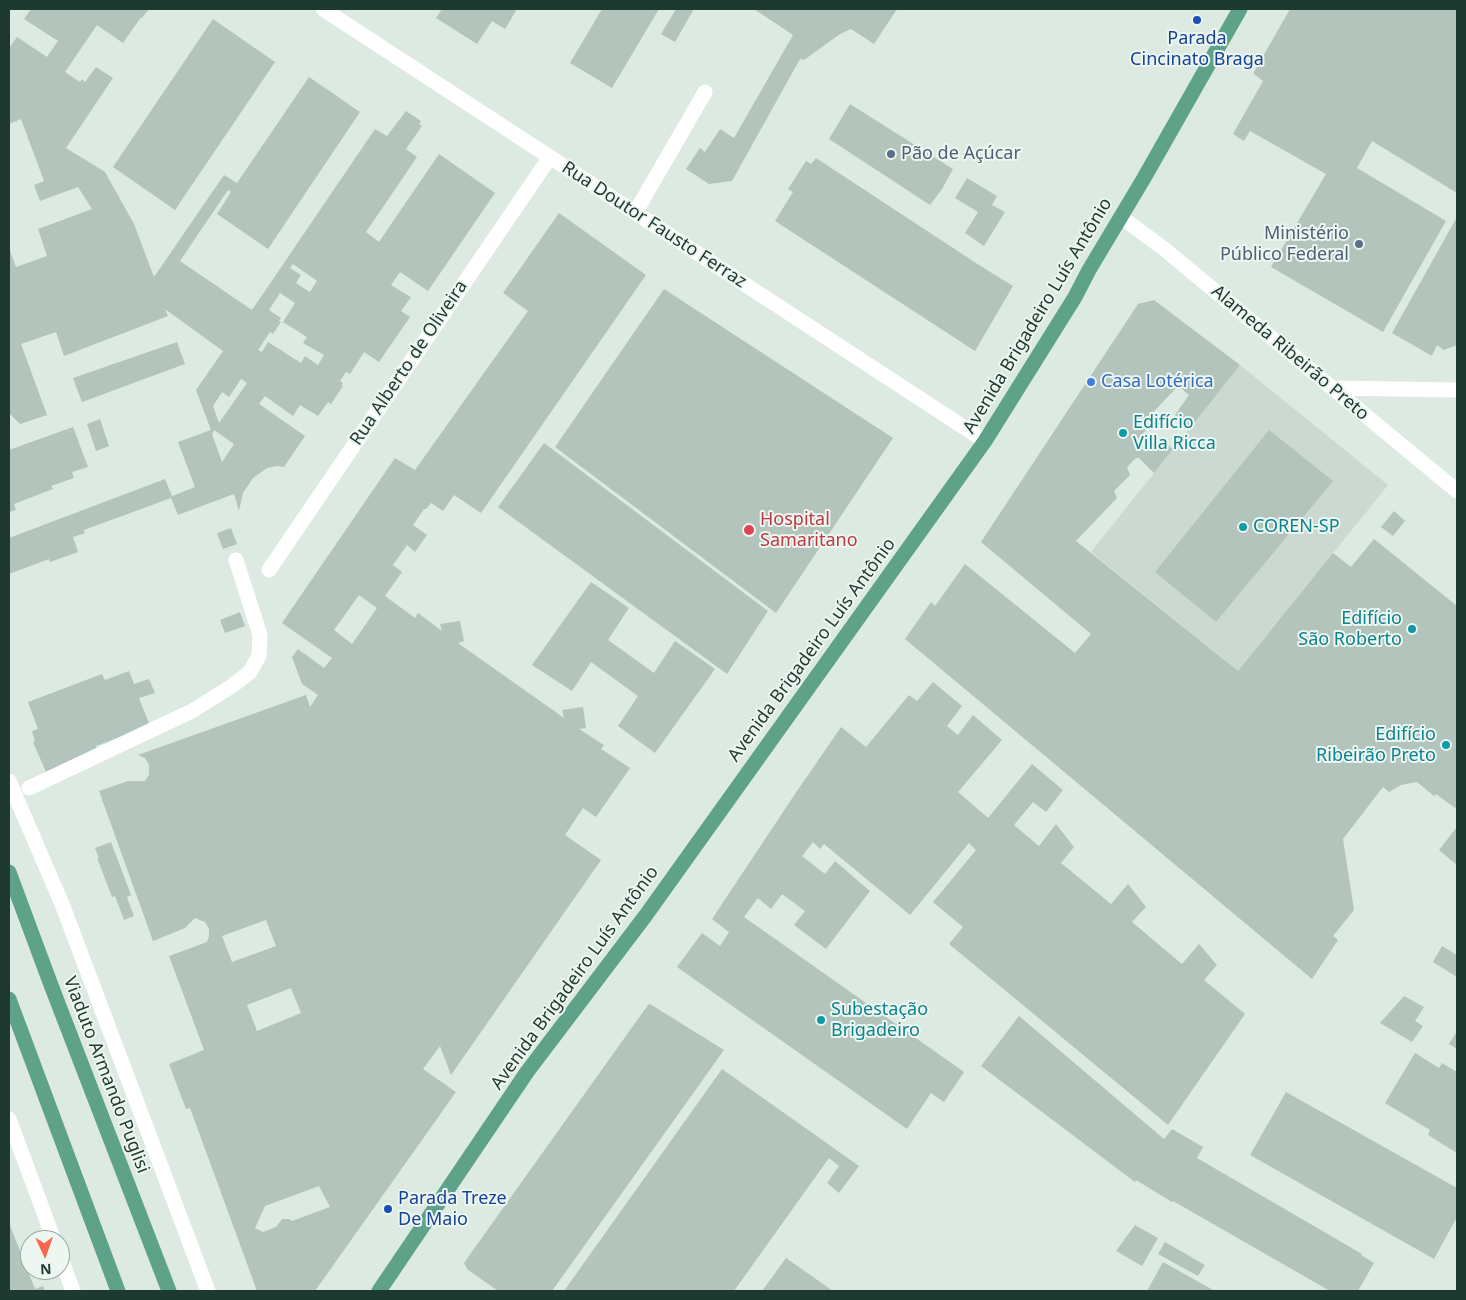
<!DOCTYPE html>
<html>
<head>
<meta charset="utf-8">
<style>
  body { margin:0 }
  #map { position:relative; width:1466px; height:1300px; overflow:hidden; background:#dceae2; font-family:"Noto Sans",sans-serif }
  canvas { display:block }
  .frame { position:absolute; inset:0; border:10px solid #1e392f; pointer-events:none }
  .north { position:absolute; left:20px; top:1230px; width:50px; height:50px; box-sizing:border-box; background:#edf6f0; border:1px solid #9aaaa3; border-radius:50%; rotate:177deg; font-size:14px; font-weight:700; line-height:20px; text-align:center; color:#1e392f }
  .north::after { content:''; display:block; margin:auto; width:18px; height:22px; background:#f9664b; clip-path:polygon(50% 0,100% 100%,50% 72%,0 100%) }
</style>
</head>
<body>
<div id="map">
<canvas width="1466" height="1300"></canvas>
<div class="frame"></div>
<div class="north">N</div>
</div>
<script>
const context = document.querySelector('canvas').getContext('2d');
context.lineJoin = 'round';
function fill(path, color) { context.fillStyle = color; context.fill(path, 'evenodd'); }
function trace(path, color, width, dash) { context.strokeStyle = color; context.lineWidth = width; context.lineCap = dash ? 'butt' : 'round'; context.setLineDash(dash || []); context.stroke(path); }
function write(font, color, halo, rows, align = 'center') {
  context.font = font + ' "Noto Sans",sans-serif'; context.lineWidth = 4; context.setLineDash([]); context.textBaseline = 'middle'; context.strokeStyle = halo; context.fillStyle = color; for (const [text, x, y, turn = 0] of rows) {
    context.save(); context.translate(x, y); context.rotate((+turn || 0) * Math.PI / 180); context.textAlign = isNaN(turn) ? turn : align; if (halo) context.strokeText(text, 0, 0); context.fillText(text, 0, 0); context.restore();
  }
}
fill(new Path2D(`
  M 1240,365 L 1388,485 L 1238,671 L 1091,552 Z`), '#cbd9d1');
fill(new Path2D(`
  M 31,9 L 149,9 L 142,18 L 141,17 L 123,43 L 97,25 L 65,72 L 80,82 L 82,79 L 85,82 L 96,67 L 113,78 L 66,148 L 105,172 L 134,224 L 154,277 L 224,175 L 237,183 L 309,77 L 360,112 L 268,249 L 217,214 L 231,192 L 228,190 L 180,261 L 252,310 L 375,129 L 387,136 L 406,111 L 421,121 L 419,124 L 422,126 L 406,149 L 417,157 L 366,232 L 379,242 L 439,154 L 495,193 L 428,291 L 400,272 L 391,285 L 411,297 L 401,311 L 410,317 L 379,362 L 364,352 L 350,374 L 346,372 L 340,381 L 343,383 L 341,386 L 343,386 L 331,404 L 328,402 L 318,416 L 300,405 L 293,416 L 265,396 L 259,404 L 305,436 L 284,467 L 277,466 L 267,468 L 253,478 L 243,493 L 239,511 L 234,494 L 178,515 L 171,498 L 84,530 L 85,533 L 73,537 L 78,552 L 50,562 L 49,559 L 9,574 L 9,538 L 165,479 L 172,496 L 195,487 L 178,442 L 211,430 L 196,390 L 223,351 L 165,309 L 168,316 L 64,356 L 56,332 L 21,344 L 47,415 L 20,424 L 9,413 L 9,248 L 16,267 L 47,256 L 38,229 L 92,209 L 78,187 L 40,201 L 34,185 L 44,181 L 21,119 L 9,124 L 9,48 L 17,37 L 47,57 L 58,41 L 24,19 ZM 293,264 L 317,281 L 310,292 L 296,283 L 301,275 L 290,268 ZM 280,293 L 295,303 L 283,322 L 307,337 L 303,343 L 324,355 L 318,365 L 305,356 L 301,363 L 268,342 L 262,352 L 258,350 L 270,332 L 273,334 L 281,322 L 279,321 L 281,318 L 269,310 ZM 241,379 L 247,383 L 219,423 L 213,406 L 222,392 L 229,397 ZM 214,430 L 234,444 L 222,462 L 212,434 Z
  M 442,9 L 517,9 L 505,29 L 492,21 L 477,44 L 436,18 Z
  M 602,9 L 659,9 L 612,88 L 570,63 Z
  M 676,9 L 694,9 L 675,42 L 661,34 Z
  M 754,9 L 897,9 L 874,44 L 851,29 L 840,34 L 804,60 L 800,59 L 732,181 L 709,184 L 686,169 L 700,148 L 705,152 L 720,129 L 734,138 L 793,35 Z
  M 1290,9 L 1457,9 L 1457,193 L 1372,141 L 1357,168 L 1446,221 L 1383,332 L 1271,267 L 1326,174 L 1250,131 L 1244,141 L 1233,134 L 1263,81 L 1254,74 L 1254,72 Z
  M 213,19 L 275,62 L 175,210 L 113,167 Z
  M 850,104 L 953,169 L 942,189 L 930,205 L 829,139 Z
  M 816,158 L 979,265 L 1013,286 L 975,351 L 775,221 L 793,192 L 788,189 L 806,161 L 811,164 Z
  M 967,178 L 997,196 L 992,205 L 1005,212 L 984,246 L 965,233 L 978,212 L 955,198 Z
  M 559,213 L 646,275 L 481,513 L 454,495 L 443,511 L 431,503 L 426,509 L 424,509 L 413,525 L 427,535 L 415,552 L 407,545 L 393,565 L 402,572 L 385,596 L 415,618 L 418,613 L 442,631 L 440,624 L 460,621 L 464,641 L 458,643 L 564,718 L 562,710 L 583,707 L 586,728 L 579,729 L 604,745 L 601,749 L 630,768 L 596,817 L 583,808 L 565,835 L 601,860 L 451,1075 L 440,1046 L 423,1069 L 456,1092 L 315,1291 L 257,1291 L 190,1108 L 186,1109 L 169,1064 L 204,1050 L 169,956 L 207,942 L 209,936 L 209,929 L 205,922 L 195,918 L 185,928 L 153,941 L 99,791 L 128,781 L 145,781 L 149,775 L 149,765 L 145,758 L 138,755 L 306,695 L 310,707 L 318,695 L 302,684 L 292,657 L 298,649 L 324,668 L 332,658 L 282,623 L 395,458 L 415,470 L 528,311 L 503,293 ZM 359,595 L 377,608 L 352,644 L 334,630 ZM 266,920 L 276,946 L 232,962 L 222,936 ZM 291,988 L 301,1013 L 257,1031 L 247,1005 ZM 319,1186 L 330,1207 L 292,1221 L 289,1219 L 282,1219 L 276,1227 L 263,1232 L 255,1228 L 265,1206 Z
  M 1457,217 L 1457,345 L 1444,350 L 1437,345 L 1432,356 L 1392,333 Z
  M 664,289 L 893,438 L 776,613 L 555,447 Z
  M 1154,300 L 1240,365 L 1191,427 L 1175,415 L 1189,395 L 1178,386 L 1141,425 L 1147,429 L 1134,443 L 1146,452 L 1157,437 L 1173,449 L 1154,473 L 1139,458 L 1136,458 L 1127,467 L 1130,475 L 1114,491 L 1117,498 L 1076,541 L 1238,671 L 1333,553 L 1351,567 L 1374,539 L 1457,606 L 1457,805 L 1455,808 L 1436,794 L 1434,796 L 1417,782 L 1401,785 L 1389,792 L 1383,787 L 1343,839 L 1354,910 L 1333,936 L 1338,940 L 1312,979 L 905,639 L 931,602 L 935,606 L 965,564 L 1075,653 L 1091,634 L 981,542 L 1138,304 Z
  M 177,342 L 185,364 L 82,402 L 73,378 Z
  M 100,419 L 109,446 L 96,451 L 87,424 Z
  M 73,427 L 88,467 L 72,472 L 74,478 L 51,486 L 53,489 L 14,504 L 16,510 L 9,512 L 9,450 Z
  M 1269,430 L 1333,481 L 1216,622 L 1155,572 Z
  M 544,443 L 768,611 L 727,674 L 498,507 Z
  M 1394,511 L 1405,521 L 1393,536 L 1381,527 Z
  M 231,528 L 237,544 L 223,549 L 217,533 Z
  M 591,582 L 629,608 L 608,640 L 654,673 L 675,641 L 715,669 L 655,753 L 618,726 L 638,696 L 591,662 L 572,691 L 532,665 Z
  M 240,612 L 245,626 L 225,633 L 220,620 Z
  M 129,671 L 134,684 L 149,679 L 155,693 L 139,698 L 150,726 L 96,746 L 98,751 L 46,772 L 33,742 L 35,741 L 32,731 L 38,729 L 28,702 L 102,674 L 105,680 Z
  M 933,682 L 962,706 L 947,726 L 958,735 L 973,715 L 1002,740 L 958,792 L 988,818 L 1032,764 L 1063,790 L 1046,812 L 1033,802 L 1014,825 L 1039,846 L 1056,824 L 1074,847 L 1061,863 L 1111,904 L 1128,884 L 1146,907 L 1132,922 L 1182,964 L 1199,944 L 1217,965 L 1204,980 L 1245,1014 L 1168,1125 L 949,944 L 963,927 L 933,902 L 976,850 L 969,843 L 910,915 L 824,844 L 820,849 L 813,842 L 802,856 L 825,874 L 835,861 L 870,891 L 826,949 L 794,925 L 805,911 L 782,894 L 771,909 L 758,898 L 744,917 L 964,1072 L 944,1102 L 931,1093 L 907,1129 L 677,967 L 702,933 L 720,946 L 729,932 L 712,919 L 795,794 L 841,727 L 866,747 L 909,695 L 917,701 Z
  M 1457,827 L 1457,865 L 1439,850 Z
  M 111,842 L 131,895 L 127,897 L 134,916 L 124,920 L 115,896 L 112,897 L 97,858 L 99,858 L 95,848 Z
  M 1442,946 L 1457,955 L 1457,977 L 1433,962 Z
  M 1404,996 L 1424,1007 L 1415,1021 L 1423,1026 L 1412,1042 L 1380,1023 Z
  M 650,1004 L 724,1050 L 552,1291 L 498,1291 L 467,1269 L 464,1263 L 466,1260 L 648,1005 Z
  M 1019,1016 L 1164,1139 L 1172,1129 L 1203,1147 L 1197,1158 L 1362,1254 L 1361,1255 L 1374,1263 L 1358,1291 L 1330,1291 L 1173,1201 L 1172,1202 L 1136,1180 L 1135,1182 L 981,1066 Z
  M 1457,1031 L 1457,1049 L 1449,1044 Z
  M 1415,1053 L 1439,1068 L 1442,1063 L 1457,1072 L 1457,1153 L 1428,1135 L 1430,1130 L 1385,1103 Z
  M 722,1069 L 859,1166 L 839,1193 L 827,1183 L 839,1166 L 829,1158 L 734,1291 L 564,1291 Z
  M 1286,1092 L 1457,1188 L 1457,1217 L 1434,1259 L 1250,1155 Z
  M 9,1223 L 35,1289 L 43,1286 L 45,1291 L 9,1291 Z
  M 1135,1225 L 1158,1238 L 1142,1266 L 1116,1251 Z
  M 1165,1242 L 1205,1265 L 1198,1276 L 1158,1254 Z
  M 786,1258 L 833,1291 L 762,1291 Z
  M 1163,1262 L 1215,1291 L 1147,1291 Z`), '#b2c4bb');
trace(new Path2D(`
  M 323,9 L 985,441
  M 635,213 L 705,92
  M 1121,217 L 1163,248 L 1457,491
  M 1332,388 L 1457,390
  M 269,570 L 550,157
  M 9,781 L 62,904 L 208,1291
  M 29,788 L 192,711 L 232,686 L 250,672 L 259,656 L 260,635 L 236,560
  M 9,1119 L 54,1240
  M 60,1256 L 73,1291`), '#fff', 15);
trace(new Path2D(`
  M 9,872 L 51,985 L 169,1291
  M 9,999 L 118,1291
  M 379,1291 L 527,1072 L 646,915 L 985,441 L 1075,297 L 1089,270 L 1144,178 L 1240,9`), '#5ea28a', 15);
for (const [x, y, r, color] of [
  [1197,20,5,"#1a4fb4"],
  [891,154,5,"#5c6f8a"],
  [1359,244,5,"#5c6f8a"],
  [1091,382,5,"#3f7fe0"],
  [1123,433,5,"#0f9aa8"],
  [1243,527,5,"#0f9aa8"],
  [749,530,6,"#e0444e"],
  [1412,629,5,"#0f9aa8"],
  [1446,745,5,"#0f9aa8"],
  [821,1020,5,"#0f9aa8"],
  [388,1209,5,"#1a4fb4"]
]) { const dot = new Path2D(); dot.arc(x, y, r, 0, 2 * Math.PI); context.fillStyle = color; context.fill(dot); trace(dot, '#edf6f0', 2); }
write('18px', '#164399', '#edf6f0', [
  ["Parada",1197,39],
  ["Cincinato Braga",1197,60],
  ["Parada Treze",398,1199,"left"],
  ["De Maio",398,1220,"left"]
]);
write('18px', '#4e5e75', '#edf6f0', [
  ["Pão de Açúcar",901,154],
  ["Ministério",1349,234,"right"],
  ["Público Federal",1349,255,"right"]
], 'left');
write('18px', '#1e392f', '#edf6f0', [
  ["Rua Doutor Fausto Ferraz",654,225,33],
  ["Avenida Brigadeiro Luís Antônio",1038,316,-59],
  ["Alameda Ribeirão Preto",1290,353,40],
  ["Rua Alberto de Oliveira",409,363,-56],
  ["Avenida Brigadeiro Luís Antônio",812,650,-54],
  ["Avenida Brigadeiro Luís Antônio",575,978,-54],
  ["Viaduto Armando Puglisi",106,1075,69]
]);
write('18px', '#366cbe', '#edf6f0', [
  ["Casa Lotérica",1101,382]
], 'left');
write('18px', '#0d838f', '#edf6f0', [
  ["Edifício",1133,423],
  ["Villa Ricca",1133,444],
  ["COREN-SP",1253,527],
  ["Edifício",1402,619,"right"],
  ["São Roberto",1402,640,"right"],
  ["Edifício",1436,735,"right"],
  ["Ribeirão Preto",1436,756,"right"],
  ["Subestação",831,1010],
  ["Brigadeiro",831,1031]
], 'left');
write('18px', '#be3a42', '#edf6f0', [
  ["Hospital",760,520],
  ["Samaritano",760,541]
], 'left');
</script>
</body>
</html>
